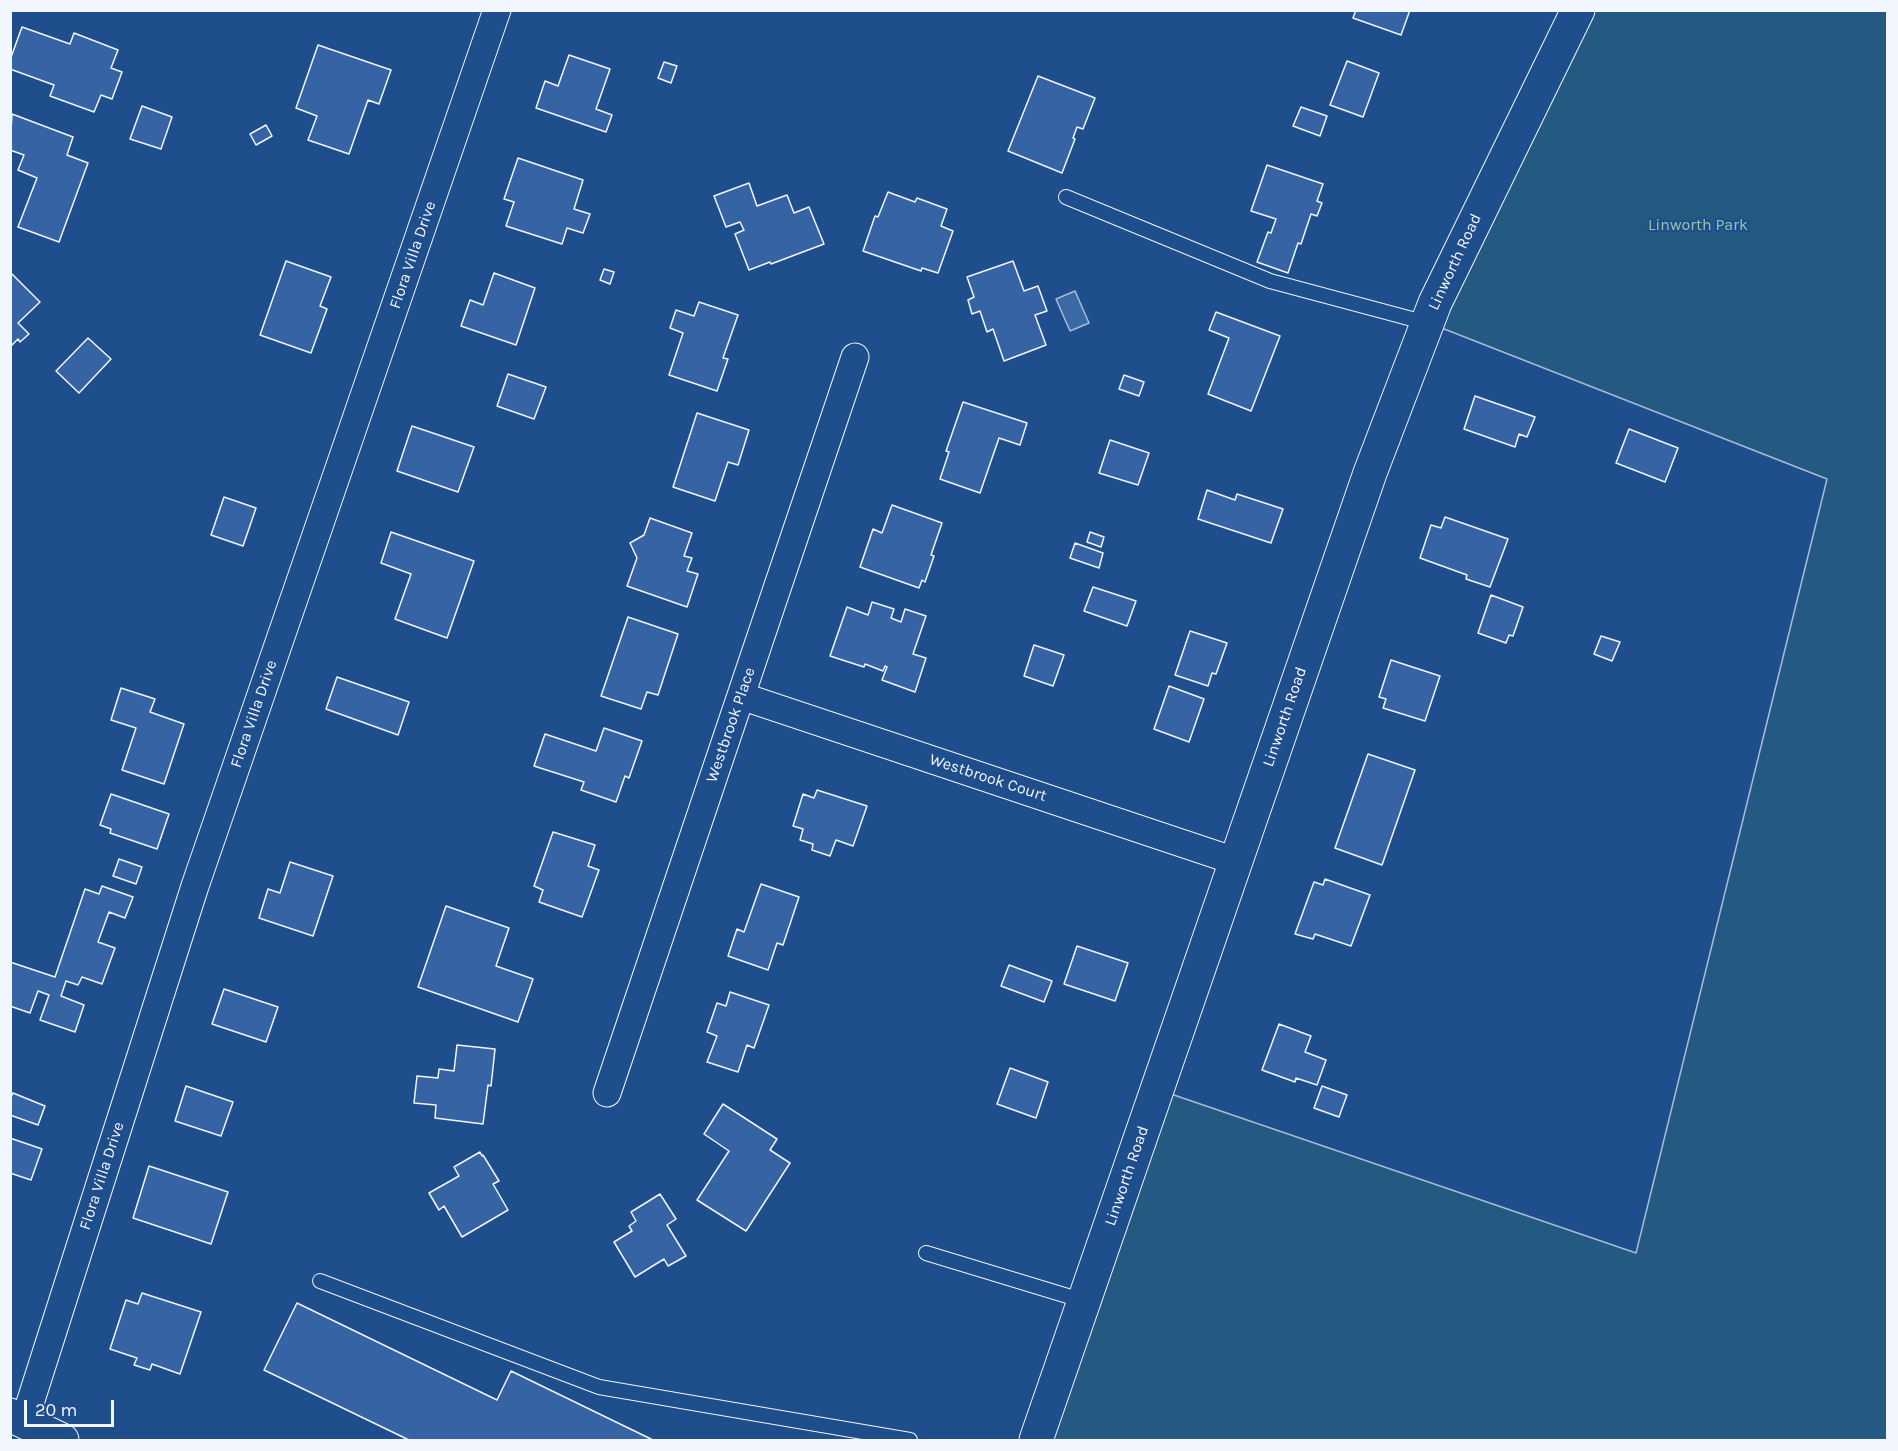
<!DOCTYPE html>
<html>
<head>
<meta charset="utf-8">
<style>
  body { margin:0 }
  #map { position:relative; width:1898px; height:1451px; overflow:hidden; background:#1f4e8c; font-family:Karla,sans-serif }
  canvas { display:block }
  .frame { position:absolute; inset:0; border:12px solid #f2f6ff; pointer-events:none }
  .scale { position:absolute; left:24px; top:1400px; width:90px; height:27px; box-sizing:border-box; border:3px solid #f2f6ff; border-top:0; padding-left:8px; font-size:18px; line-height:21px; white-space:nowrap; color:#f2f6ff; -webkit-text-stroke:4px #1f4e8c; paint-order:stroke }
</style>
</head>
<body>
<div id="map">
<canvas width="1898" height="1451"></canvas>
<div class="frame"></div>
<div class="scale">20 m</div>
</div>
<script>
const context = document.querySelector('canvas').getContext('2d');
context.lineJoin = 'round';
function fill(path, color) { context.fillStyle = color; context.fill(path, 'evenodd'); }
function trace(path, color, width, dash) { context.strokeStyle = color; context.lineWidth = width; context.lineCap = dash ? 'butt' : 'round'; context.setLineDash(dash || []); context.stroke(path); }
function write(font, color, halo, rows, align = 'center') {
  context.font = font + ' Karla,sans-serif'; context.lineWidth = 4.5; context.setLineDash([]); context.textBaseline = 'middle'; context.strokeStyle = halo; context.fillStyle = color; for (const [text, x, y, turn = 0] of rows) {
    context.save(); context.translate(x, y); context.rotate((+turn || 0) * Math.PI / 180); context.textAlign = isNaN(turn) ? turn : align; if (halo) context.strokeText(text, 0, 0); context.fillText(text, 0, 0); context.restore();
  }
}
const green = new Path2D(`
  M 1593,11 L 1887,11 L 1887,1440 L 1049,1440 L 1171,1094 L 1636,1253 L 1827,479 L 1434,325 Z`);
fill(green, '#245a82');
trace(green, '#a8bbd7', 1.5);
const water = new Path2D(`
  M 1075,291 L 1089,323 L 1070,331 L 1056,299 Z`);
fill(water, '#3b69a3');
trace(water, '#a8bbd7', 1.5);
const building = new Path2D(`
  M 1356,10 L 1410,10 L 1401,35 L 1353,18 Z
  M 22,27 L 70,44 L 74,33 L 118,50 L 111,68 L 122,72 L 112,99 L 101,95 L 94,112 L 50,96 L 54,85 L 10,69 L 10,60 Z
  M 318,45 L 391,70 L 379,104 L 368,100 L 349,154 L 308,140 L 317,116 L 296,108 Z
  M 569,55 L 610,69 L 596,109 L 612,115 L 606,132 L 536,108 L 545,81 L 558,86 Z
  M 1347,61 L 1379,73 L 1363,117 L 1330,105 Z
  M 664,62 L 677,66 L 671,83 L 658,78 Z
  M 1038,76 L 1095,98 L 1083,129 L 1077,127 L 1073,138 L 1075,139 L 1062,173 L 1008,151 Z
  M 142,106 L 172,117 L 161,149 L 130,139 Z
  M 1301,107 L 1327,116 L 1320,136 L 1293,126 Z
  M 12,114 L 73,137 L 67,155 L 88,163 L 59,242 L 18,227 L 37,178 L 18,170 L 24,155 L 10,150 Z
  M 266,125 L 272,136 L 256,145 L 250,134 Z
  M 518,158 L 583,180 L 574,209 L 590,214 L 583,233 L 567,228 L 562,244 L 506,226 L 514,202 L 504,199 Z
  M 1267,165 L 1323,184 L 1317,201 L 1322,203 L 1317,216 L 1311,214 L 1301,244 L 1298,243 L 1288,273 L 1257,262 L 1268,232 L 1271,233 L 1276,219 L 1251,211 Z
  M 749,183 L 757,206 L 787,195 L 794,213 L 809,207 L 824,244 L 771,264 L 770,262 L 749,270 L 735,234 L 744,230 L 740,222 L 726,227 L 714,196 Z
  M 888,192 L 915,202 L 917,198 L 947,209 L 941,226 L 953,231 L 938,273 L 922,268 L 921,271 L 863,251 L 875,216 L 878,217 Z
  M 286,261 L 331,277 L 320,306 L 327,309 L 311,353 L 260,335 Z
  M 1013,261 L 1024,291 L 1038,286 L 1047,311 L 1035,315 L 1046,345 L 1004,361 L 993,329 L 987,332 L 980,311 L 972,314 L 968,300 L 974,297 L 967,277 Z
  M 604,269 L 614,272 L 610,284 L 600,280 Z
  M 494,273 L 535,288 L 516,345 L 461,326 L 470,300 L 483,305 Z
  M 12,274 L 40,302 L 18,323 L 29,334 L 20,342 L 18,339 L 10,347 L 10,276 Z
  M 699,302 L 738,315 L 723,358 L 728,359 L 717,391 L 669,375 L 683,333 L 670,328 L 676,310 L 694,316 Z
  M 1216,312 L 1280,336 L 1251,411 L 1208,394 L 1229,338 L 1209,330 Z
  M 88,338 L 111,359 L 79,393 L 56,371 Z
  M 508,374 L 546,387 L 534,419 L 497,406 Z
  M 1124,375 L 1144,382 L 1139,396 L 1119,389 Z
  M 1475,396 L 1535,417 L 1527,437 L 1519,434 L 1515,447 L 1464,429 Z
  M 963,402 L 1027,423 L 1020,445 L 999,438 L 980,493 L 940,479 L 949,452 L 946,451 Z
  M 697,413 L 749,430 L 738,465 L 728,462 L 715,501 L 673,487 Z
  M 412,426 L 474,447 L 458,492 L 397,471 Z
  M 1629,429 L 1678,448 L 1665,482 L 1616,463 Z
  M 1110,440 L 1149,453 L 1138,485 L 1099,473 Z
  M 1207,490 L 1235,500 L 1237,494 L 1283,509 L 1271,543 L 1198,519 Z
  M 224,497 L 256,508 L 243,546 L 211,535 Z
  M 892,505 L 942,523 L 931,555 L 934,556 L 925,582 L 922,580 L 919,588 L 860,567 L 873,529 L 882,533 Z
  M 1445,517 L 1508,539 L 1490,587 L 1466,579 L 1467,575 L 1420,558 L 1431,525 L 1441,528 Z
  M 650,518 L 692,533 L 684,556 L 692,558 L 687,571 L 698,574 L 687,607 L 627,586 L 637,558 L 630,543 L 644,535 Z
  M 391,532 L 474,561 L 447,638 L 395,619 L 411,574 L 381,563 Z
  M 1090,532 L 1104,537 L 1101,547 L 1087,542 Z
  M 1075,543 L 1103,553 L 1099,568 L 1070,558 Z
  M 1093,587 L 1136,601 L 1127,626 L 1084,611 Z
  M 1491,595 L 1523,607 L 1513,636 L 1509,635 L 1506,643 L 1478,633 Z
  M 872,602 L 894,609 L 891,618 L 901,622 L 905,609 L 926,616 L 913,654 L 926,658 L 915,692 L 882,680 L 887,667 L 885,666 L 883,671 L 865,664 L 864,667 L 830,656 L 847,607 L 868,615 Z
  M 628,617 L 678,634 L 658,695 L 647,692 L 641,709 L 601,696 Z
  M 1190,631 L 1227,643 L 1216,674 L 1212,673 L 1208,686 L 1175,675 Z
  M 1601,636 L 1620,642 L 1612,661 L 1594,654 Z
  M 1034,645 L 1064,655 L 1053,686 L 1024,676 Z
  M 1391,660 L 1440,676 L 1425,721 L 1383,708 L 1386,699 L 1379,697 Z
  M 337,677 L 409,702 L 398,735 L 326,709 Z
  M 1169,686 L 1204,699 L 1189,742 L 1154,729 Z
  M 121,688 L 155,699 L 150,712 L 184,724 L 164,784 L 122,770 L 136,728 L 111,720 Z
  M 604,728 L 642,741 L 629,778 L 625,776 L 616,802 L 581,790 L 584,782 L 534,766 L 545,734 L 596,751 Z
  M 1368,754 L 1415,770 L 1382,865 L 1335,848 Z
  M 817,790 L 867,806 L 853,846 L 836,840 L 830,856 L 812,850 L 813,844 L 800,840 L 803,829 L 793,826 L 803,794 L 814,798 Z
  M 111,794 L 169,814 L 157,849 L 110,833 L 111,829 L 100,825 Z
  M 553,832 L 595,845 L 588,866 L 599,870 L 582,917 L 539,902 L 543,890 L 534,886 Z
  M 119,859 L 142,867 L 136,884 L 113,876 Z
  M 290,862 L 333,876 L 313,936 L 259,918 L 268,889 L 280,893 Z
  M 1325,879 L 1370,895 L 1351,946 L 1315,934 L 1313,939 L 1295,934 L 1314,882 L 1323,885 Z
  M 761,884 L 799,897 L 783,945 L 777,943 L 768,970 L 728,956 L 737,929 L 744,932 Z
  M 102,886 L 133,897 L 125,918 L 109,912 L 98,942 L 115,948 L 102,984 L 82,977 L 78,985 L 66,981 L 61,996 L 84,1005 L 75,1032 L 40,1020 L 49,995 L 38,991 L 30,1013 L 10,1006 L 10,962 L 55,977 L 85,889 L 99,894 Z
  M 446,906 L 509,928 L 496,966 L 533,979 L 518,1022 L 418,987 Z
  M 1077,946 L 1128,963 L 1115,1001 L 1064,984 Z
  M 1009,965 L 1052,981 L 1044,1002 L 1001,986 Z
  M 224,989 L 278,1007 L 266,1042 L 212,1024 Z
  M 730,992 L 769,1005 L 754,1048 L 747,1045 L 738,1072 L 707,1062 L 717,1036 L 707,1032 L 717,1003 L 726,1006 Z
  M 1279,1024 L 1311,1036 L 1305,1052 L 1326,1060 L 1317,1085 L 1296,1078 L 1295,1082 L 1262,1070 Z
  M 457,1045 L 495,1049 L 491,1086 L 488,1085 L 483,1124 L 435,1118 L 436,1105 L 414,1103 L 417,1076 L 438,1078 L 439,1069 L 454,1071 Z
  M 1010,1068 L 1048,1082 L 1036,1118 L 997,1104 Z
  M 186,1086 L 233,1102 L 221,1136 L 175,1121 Z
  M 1322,1086 L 1347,1095 L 1339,1117 L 1314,1108 Z
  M 13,1093 L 45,1106 L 38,1125 L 10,1115 L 10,1099 Z
  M 723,1104 L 777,1139 L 770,1150 L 790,1163 L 746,1231 L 697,1200 L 729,1151 L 704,1134 Z
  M 10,1138 L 42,1149 L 31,1180 L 10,1173 Z
  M 480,1152 L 482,1156 L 483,1155 L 499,1181 L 493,1184 L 508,1210 L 462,1237 L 444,1206 L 439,1210 L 429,1193 L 459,1176 L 454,1167 Z
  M 149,1166 L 228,1192 L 211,1244 L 133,1218 Z
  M 660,1194 L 676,1219 L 667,1225 L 686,1256 L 668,1266 L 664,1259 L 635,1277 L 614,1242 L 632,1231 L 629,1226 L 636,1221 L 631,1212 Z
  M 142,1293 L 201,1312 L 180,1374 L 152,1364 L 150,1370 L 134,1365 L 137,1358 L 110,1349 L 126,1300 L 138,1304 Z
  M 297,1303 L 497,1400 L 511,1371 L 653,1440 L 409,1440 L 264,1370 Z`);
fill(building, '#3563a3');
trace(building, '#f2f6ff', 1.5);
const lane = new Path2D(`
  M 1066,197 L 1270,281 L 1427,323
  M 926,1253 L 1084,1301
  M 320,1281 L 599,1387 L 910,1440`);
const street = new Path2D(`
  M 741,696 L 1235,861
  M 607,1093 L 855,357
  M 24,1422 L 195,886 L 497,10`);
const secondary = new Path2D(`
  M 1036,1440 L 1370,473 L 1435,303 L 1578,10`);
const primary = new Path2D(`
  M 10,1415 L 62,1440`);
trace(lane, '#f2f6ff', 16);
trace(street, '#f2f6ff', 29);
trace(secondary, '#f2f6ff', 35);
trace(primary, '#f2f6ff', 35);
trace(lane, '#1f4e8c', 14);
trace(street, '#1f4e8c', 27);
trace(secondary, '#1f4e8c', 33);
trace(primary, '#1f4e8c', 33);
write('16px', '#97c8a6', '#1f4e8c', [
  ["Linworth Park",1698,225]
]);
write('16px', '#f2f6ff', '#1f4e8c', [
  ["Flora Villa Drive",413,255,-71],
  ["Linworth Road",1455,262,-65],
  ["Flora Villa Drive",254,714,-71],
  ["Linworth Road",1285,717,-71],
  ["Westbrook Place",731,725,-71],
  ["Westbrook Court",988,778,18],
  ["Flora Villa Drive",102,1176,-72],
  ["Linworth Road",1127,1176,-71]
]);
</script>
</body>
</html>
